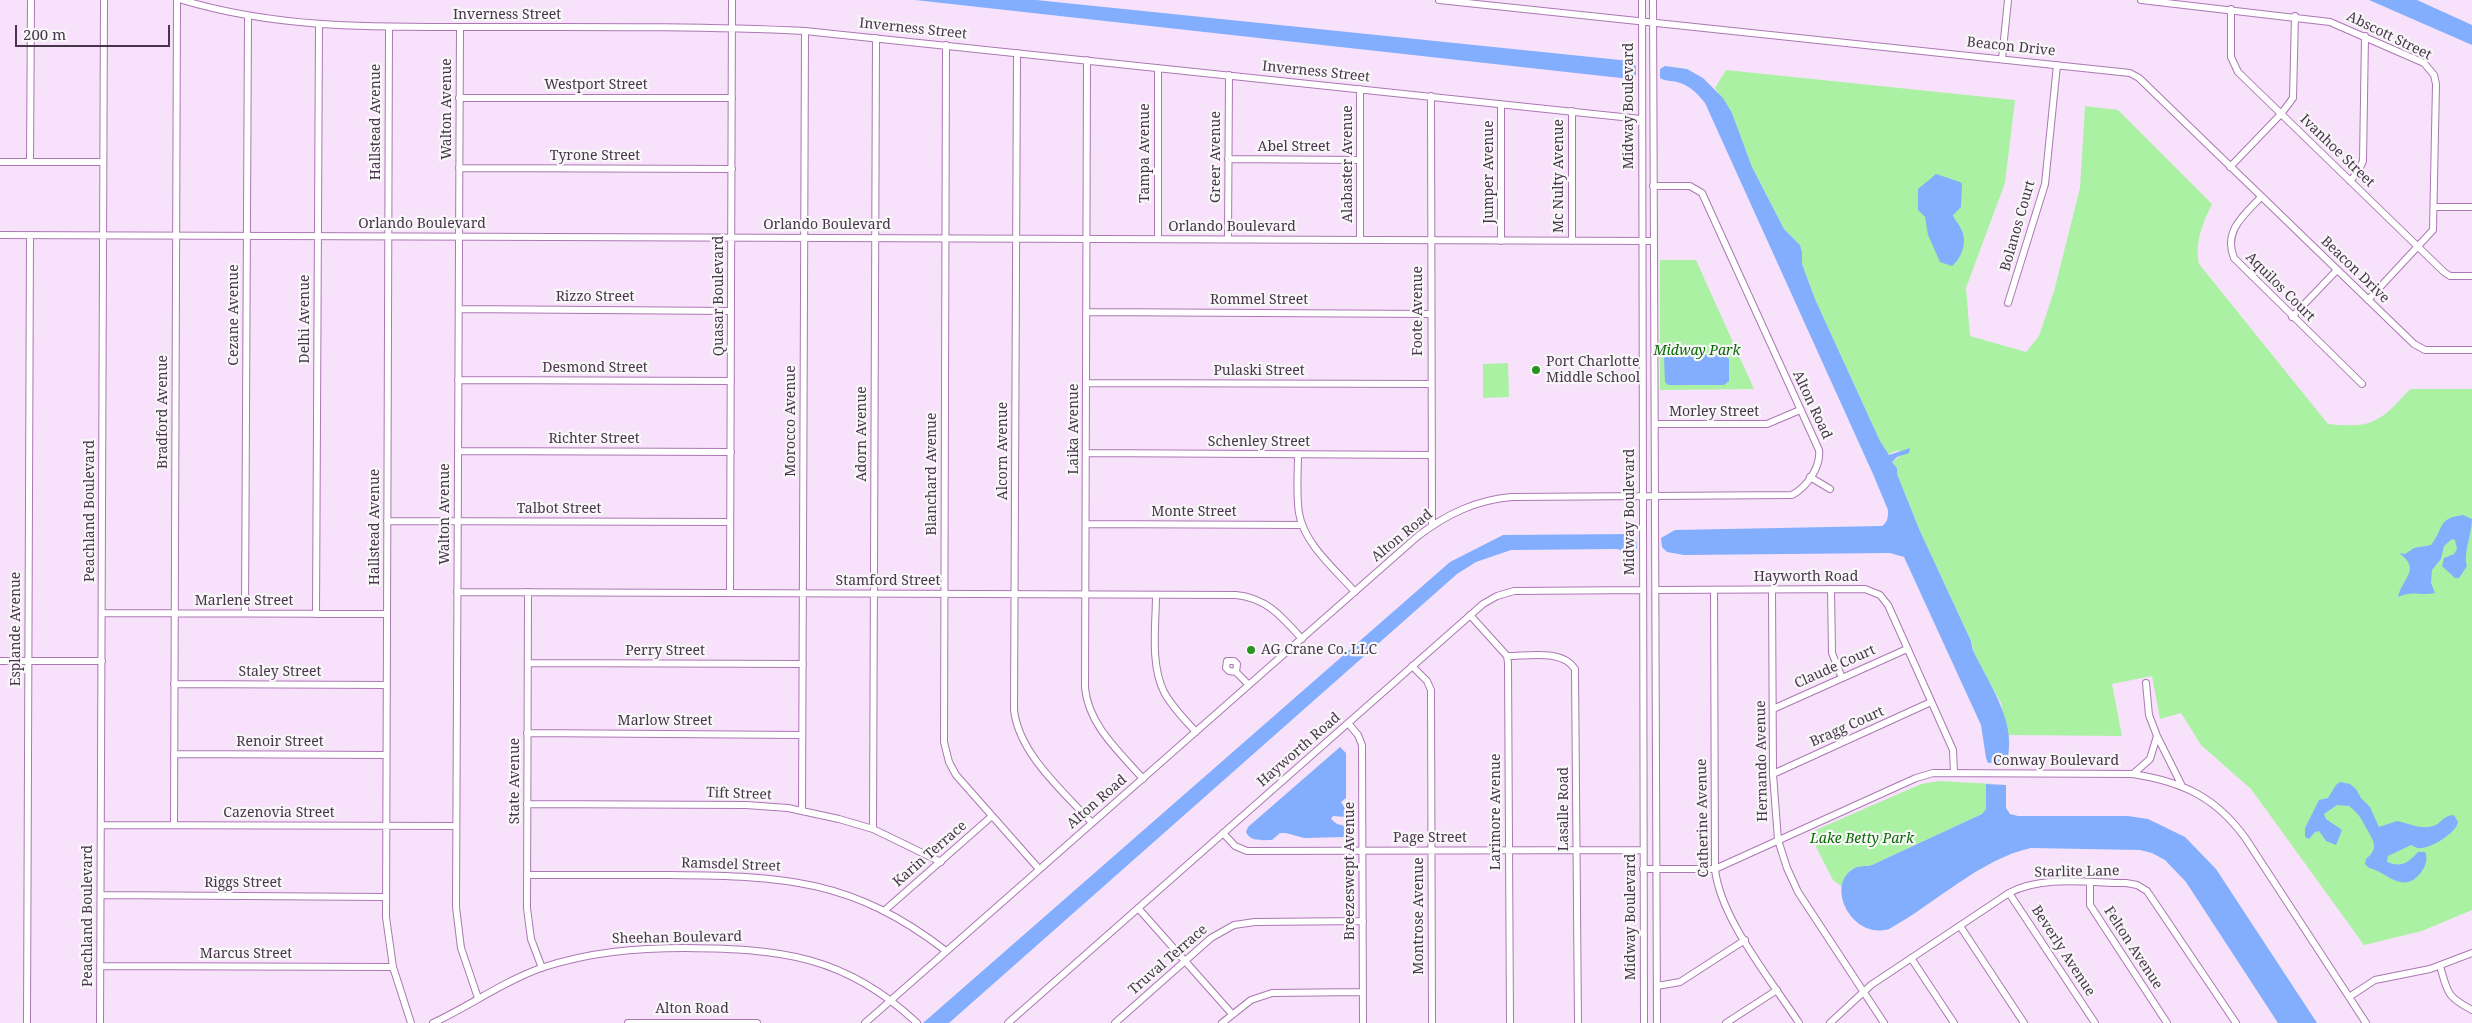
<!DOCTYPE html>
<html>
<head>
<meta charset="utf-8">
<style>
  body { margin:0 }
  #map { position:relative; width:2472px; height:1023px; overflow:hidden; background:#f8e2fb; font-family:"Noto Serif",serif }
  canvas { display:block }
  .scale { position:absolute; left:15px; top:25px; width:155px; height:22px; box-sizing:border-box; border:2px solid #4a344d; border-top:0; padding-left:6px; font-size:15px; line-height:18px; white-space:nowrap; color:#4a344d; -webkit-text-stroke:4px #f7f7f7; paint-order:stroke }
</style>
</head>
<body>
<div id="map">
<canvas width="2472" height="1023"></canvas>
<div class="scale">200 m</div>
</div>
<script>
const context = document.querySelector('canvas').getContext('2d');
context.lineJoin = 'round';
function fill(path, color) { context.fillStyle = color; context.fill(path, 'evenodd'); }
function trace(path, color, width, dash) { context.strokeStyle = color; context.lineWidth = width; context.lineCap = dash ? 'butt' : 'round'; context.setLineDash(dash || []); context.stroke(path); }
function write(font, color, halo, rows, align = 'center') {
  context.font = font + ' "Noto Serif",serif'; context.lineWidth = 4.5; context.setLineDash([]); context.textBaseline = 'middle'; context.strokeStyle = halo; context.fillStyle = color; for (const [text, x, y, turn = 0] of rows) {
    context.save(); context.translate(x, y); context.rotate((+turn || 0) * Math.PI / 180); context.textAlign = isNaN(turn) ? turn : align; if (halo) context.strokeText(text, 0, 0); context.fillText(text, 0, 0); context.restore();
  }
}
fill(new Path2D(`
  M 1726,70 L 2015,100 L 2005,183 L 1966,288 L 1970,336 L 2026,352 L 2039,336 L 2054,291 L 2080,188 L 2085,106 L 2118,110 L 2212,204 C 2202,225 2195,241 2199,264 L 2328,424 C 2373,429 2381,421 2410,389 L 2472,389 L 2472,910 L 2422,931 L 2364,945 L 2251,789 L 2201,745 L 2181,713 L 2160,719 L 2152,676 L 2112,684 L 2122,736 L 2008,735 L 2001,703 L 1976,658 L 1971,641 L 1920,531 L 1897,474 L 1897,468 L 1892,462 L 1902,455 L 1899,450 L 1888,454 L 1880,441 L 1815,299 L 1802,264 L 1802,252 L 1800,245 L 1784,229 L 1752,167 L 1732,113 L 1715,88 Z
  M 1660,260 L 1696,260 L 1754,389 L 1660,390 Z
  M 1508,363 L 1509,397 L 1483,398 L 1483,364 Z
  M 1938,781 L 1995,784 L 1986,784 L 1986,810 L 1982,814 L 1872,865 L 1852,869 L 1847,874 L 1842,887 L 1833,880 L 1809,833 L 1921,784 Z`), '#abf1a4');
fill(new Path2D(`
  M 915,0 L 1036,0 L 1630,61 L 1636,66 L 1636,75 L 1630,79 Z
  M 2369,0 L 2417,0 L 2472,25 L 2472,45 Z
  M 1665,66 L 1687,69 L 1703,78 L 1723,98 L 1732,113 L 1752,167 L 1784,229 L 1800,245 L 1802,252 L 1802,264 L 1815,299 L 1880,441 L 1889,455 L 1910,448 L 1909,453 L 1897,457 L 1892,462 L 1897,468 L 1897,474 L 1920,531 L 1971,641 C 1972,651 1977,658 1981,666 C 1996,695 2016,727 2007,761 L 1988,763 L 1986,758 L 1981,725 L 1904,557 L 1890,553 L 1684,555 L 1667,552 L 1662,547 L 1661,538 L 1675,530 L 1882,526 C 1888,522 1888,517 1888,510 L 1873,474 L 1705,103 C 1698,94 1690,86 1680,83 C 1673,80 1666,82 1660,78 L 1660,69 Z
  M 1936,174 L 1960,182 L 1962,184 L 1961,207 L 1953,215 C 1954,220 1959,223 1961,229 C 1968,241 1962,258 1952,266 L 1940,262 L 1928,235 L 1925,217 L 1918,210 L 1918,189 Z
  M 1668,354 L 1725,355 L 1729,359 L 1729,381 L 1724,385 L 1668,385 L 1665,382 L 1664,357 Z
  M 2463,515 L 2472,519 C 2472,534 2463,553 2467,566 L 2459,578 L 2455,578 L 2442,566 L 2444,558 L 2454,554 L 2457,549 L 2455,540 L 2452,539 L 2444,546 L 2441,559 L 2432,570 L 2431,583 L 2435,593 C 2420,596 2413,590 2398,597 C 2402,578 2422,570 2399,553 L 2405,554 L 2414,548 L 2431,545 C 2444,529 2437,518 2463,515 Z
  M 1631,534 L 1636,538 L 1637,548 L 1630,553 L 1617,549 L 1511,550 L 1476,562 L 1457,574 L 949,1023 L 923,1023 L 1450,562 L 1503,535 Z
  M 1340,747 L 1346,753 L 1346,798 L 1341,802 L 1345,808 L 1345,817 L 1333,816 L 1331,819 L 1337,824 L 1345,826 L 1345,837 L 1304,838 L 1286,833 L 1280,833 L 1272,840 C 1263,840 1250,842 1246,832 L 1248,827 Z
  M 2340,782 L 2350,784 L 2356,789 L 2361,798 L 2370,807 L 2379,827 L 2397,821 C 2409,823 2420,830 2433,826 C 2443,823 2441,816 2454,815 L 2458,822 C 2456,833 2433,847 2422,848 C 2418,849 2415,847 2411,845 L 2388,856 L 2387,862 C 2402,868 2409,862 2418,852 L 2425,852 C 2428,859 2426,865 2422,871 C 2404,897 2386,871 2369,868 L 2365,864 L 2366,859 C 2378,849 2375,843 2368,831 C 2362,821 2360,814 2349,806 L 2337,805 L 2324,814 L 2326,819 L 2342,830 L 2336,845 L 2326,841 L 2319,831 L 2315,832 L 2309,839 L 2305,837 L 2305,828 L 2319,800 L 2328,798 L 2336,785 Z
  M 1986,784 L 2006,785 L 2006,808 L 2010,814 L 2018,816 L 2128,816 L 2148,819 L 2185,837 L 2216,869 L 2317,1023 L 2278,1023 L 2186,882 L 2165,860 L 2152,853 L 2140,850 L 2031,848 C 1980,859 1935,904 1889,929 C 1852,940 1825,886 1853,869 C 1859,865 1866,867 1872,865 L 1982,814 L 1986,809 Z`), '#83aefe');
const minor = new Path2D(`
  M 182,0 C 279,29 374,27 475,27 C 585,27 695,26 805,31 L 1641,119
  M 1439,0 L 2130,73 L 2139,78 L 2414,344 L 2425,350 L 2472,350
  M 1642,0 L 1644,1023
  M 1653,0 L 1657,1023
  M 2141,0 L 2330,22 L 2424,63 L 2434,75 L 2436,84 L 2433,230 L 2368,300
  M 2231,9 L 2231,57 L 2238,72 L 2444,272 L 2450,276 L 2472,276
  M 389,27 L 386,917 L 393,967 L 411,1023
  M 460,27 L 456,907 L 461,948 L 478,998
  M 946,45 L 944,742 L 949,762 L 956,775 L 1039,869
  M 1017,53 L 1014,710 C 1019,754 1063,791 1092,823
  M 2002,59 L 2008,0
  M 1087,60 L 1085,688 C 1089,726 1119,751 1143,779
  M 1360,89 L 1360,240
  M 1431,96 L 1432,526
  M 459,98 L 732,98
  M 1228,159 L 1360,160
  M 0,162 L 103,162
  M 30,162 L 31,0
  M 2230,167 L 2281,114 L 2293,98 L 2295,16
  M 459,168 L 732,169
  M 2350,181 L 2358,172 L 2363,161 L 2365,36
  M 2261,197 C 2244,215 2223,231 2234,258 L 2362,384
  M 2435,207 L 2472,207
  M 0,235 L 1653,241
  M 1158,239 L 1158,68
  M 1228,239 L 1229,75
  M 1501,241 L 1501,104
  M 1572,241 L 1572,111
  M 2008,303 L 2045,184 L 2057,65
  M 459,309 L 731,311
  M 1087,312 L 1431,314
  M 2292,317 L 2337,270
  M 458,380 L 731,381
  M 1086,383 L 1431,384
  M 1655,424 L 1767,424 L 1800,410
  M 458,451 L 731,452
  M 1086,453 L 1432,455
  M 1298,454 C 1298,473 1296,494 1299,513 C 1304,544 1335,569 1355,592
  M 1810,477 L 1830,489
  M 387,521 L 730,522
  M 1086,524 L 1302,525
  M 1772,589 L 1773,774 L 1778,840 L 1787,868 L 1798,892 L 1884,1023
  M 1831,589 L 1832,653 L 1842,678
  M 1656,590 L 1865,589 L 1880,595 L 1888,605 L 1953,750 L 1954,773
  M 1714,590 L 1715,869 C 1720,918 1771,980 1799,1023
  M 457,592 L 1236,595 C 1267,598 1282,617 1302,639
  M 528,592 L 527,908 L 531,939 L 542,968
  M 730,593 L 732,0
  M 1156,595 C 1156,625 1150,664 1164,692 C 1172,707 1185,720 1196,732
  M 102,613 L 387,614
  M 245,613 L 248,17
  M 316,614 L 319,25
  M 1470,615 L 1507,656 L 1508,663 L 1510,1023
  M 1507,656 C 1529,656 1562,649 1575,669 L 1578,1023
  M 0,661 L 102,661
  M 528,663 L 803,664
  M 1412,666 L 1427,681 L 1431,690 L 1432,1023
  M 1236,672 L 1229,671 L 1226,668 L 1227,661 L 1234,661 L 1237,664 L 1236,672 L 1249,685
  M 174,684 L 386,685
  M 1773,709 L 1907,649
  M 1348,723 L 1358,735 L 1362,745 L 1363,1023
  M 527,733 L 802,735
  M 2157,736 L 2181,784
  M 174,754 L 386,755
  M 1773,774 L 1931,702
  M 2133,774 L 2150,759 L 2157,736 L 2149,715 L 2146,683
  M 527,804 L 746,805 L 788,808 L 839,819 L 873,829 L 941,862
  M 802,811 L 805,31
  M 101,825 L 456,826
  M 174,825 L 177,0
  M 873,829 L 876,38
  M 1223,833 L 1235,846 L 1247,851 L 1643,850
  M 1643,869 L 1715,869 L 1916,778 L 1933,773 L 2133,774 C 2183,782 2216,797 2246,839 L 2366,1023
  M 527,875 C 575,875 623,875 671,875 C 784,876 853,879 946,951
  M 2090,883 L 2090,905 L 2167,1023
  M 2009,893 L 2095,1023
  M 101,895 L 385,897
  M 1138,908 L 1232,1014
  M 884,911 L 992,816
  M 1960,926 L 2024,1023
  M 1911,958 L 1954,1023
  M 100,966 L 393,967
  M 2440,966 C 2448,993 2446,996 2472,1010
  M 1657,986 L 1680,982 L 1745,940
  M 2349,997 L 2375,980 L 2430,969 L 2472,953
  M 27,1023 L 30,235
  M 100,1023 L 104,0
  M 433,1023 C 470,1006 502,982 541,968 C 589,952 636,948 686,948 C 780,949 845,955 917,1023
  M 628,1023 L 757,1023
  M 865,1023 L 1418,536 C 1447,514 1476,500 1512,497 L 1792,495 C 1807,487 1821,467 1819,450 L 1702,193 L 1690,186 L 1653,186
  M 1008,1023 L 1483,604 L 1497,596 L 1514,591 L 1643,590
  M 1115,1023 L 1211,938 L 1234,925 L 1255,922 L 1363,921
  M 1222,1023 L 1251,1000 L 1272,993 L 1363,992
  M 1726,1023 L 1777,990
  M 1830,1023 L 1871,985 L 2009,893 C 2043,875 2089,883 2126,883 L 2137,885 L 2147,891 L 2236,1023`);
trace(minor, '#ab78b3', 8);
trace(minor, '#fff', 6);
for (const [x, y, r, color] of [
  [1536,370,5,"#26941f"],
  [1251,650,5,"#26941f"]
]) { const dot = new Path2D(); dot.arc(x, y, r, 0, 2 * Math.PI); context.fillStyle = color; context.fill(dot); trace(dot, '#f7f7f7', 2); }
write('14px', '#4a344d', '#f7f7f7', [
  ["Inverness Street",507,15],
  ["Inverness Street",913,29,6],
  ["Abscott Street",2389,36,26],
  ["Beacon Drive",2011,47,6],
  ["Inverness Street",1316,72,6],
  ["Westport Street",596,85],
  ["Midway Boulevard",1629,106,-90],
  ["Walton Avenue",447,109,-90],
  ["Hallstead Avenue",376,122,-90],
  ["Abel Street",1294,147],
  ["Ivanhoe Street",2337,151,44],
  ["Tampa Avenue",1145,153,-90],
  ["Tyrone Street",595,156],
  ["Greer Avenue",1216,157,-90],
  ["Alabaster Avenue",1348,164,-90],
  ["Jumper Avenue",1489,172,-90],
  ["Mc Nulty Avenue",1559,176,-90],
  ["Orlando Boulevard",422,224],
  ["Orlando Boulevard",827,225],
  ["Bolanos Court",2018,226,-74],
  ["Orlando Boulevard",1232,227],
  ["Beacon Drive",2355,270,44],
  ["Aquilos Court",2280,287,45],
  ["Quasar Boulevard",719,296,-90],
  ["Rizzo Street",595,297],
  ["Rommel Street",1259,300],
  ["Foote Avenue",1418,311,-90],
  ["Cezane Avenue",234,315,-90],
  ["Delhi Avenue",305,319,-90],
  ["Desmond Street",595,368],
  ["Pulaski Street",1259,371],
  ["Alton Road",1812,405,65],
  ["Bradford Avenue",163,412,-90],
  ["Morley Street",1714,412],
  ["Morocco Avenue",791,421,-90],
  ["Laika Avenue",1074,429,-90],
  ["Adorn Avenue",862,434,-90],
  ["Richter Street",594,439],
  ["Schenley Street",1259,442],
  ["Alcorn Avenue",1003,451,-90],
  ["Blanchard Avenue",932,474,-90],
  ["Talbot Street",559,509],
  ["Peachland Boulevard",90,511,-90],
  ["Monte Street",1194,512],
  ["Midway Boulevard",1630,512,-90],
  ["Walton Avenue",445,514,-90],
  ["Hallstead Avenue",375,527,-90],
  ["Alton Road",1402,536,-39],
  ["Hayworth Road",1806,577],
  ["Stamford Street",888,581],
  ["Marlene Street",244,601],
  ["Esplande Avenue",16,629,-90],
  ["Perry Street",665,651],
  ["Claude Court",1835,667,-24],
  ["Staley Street",280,672],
  ["Marlow Street",665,721],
  ["Bragg Court",1847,727,-24],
  ["Renoir Street",280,742],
  ["Hayworth Road",1299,750,-41],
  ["Hernando Avenue",1762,761,-91],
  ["Conway Boulevard",2056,761],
  ["State Avenue",515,781,-90],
  ["Tift Street",739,794,2],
  ["Alton Road",1097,802,-41],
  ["Lasalle Road",1564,809,-90],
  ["Larimore Avenue",1496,812,-90],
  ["Cazenovia Street",279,813],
  ["Catherine Avenue",1703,818,-91],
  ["Page Street",1430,838],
  ["Karin Terrace",930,854,-41],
  ["Ramsdel Street",731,865,2],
  ["Breezeswept Avenue",1350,871,-90],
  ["Starlite Lane",2077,872,-1],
  ["Riggs Street",243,883],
  ["Peachland Boulevard",88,916,-90],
  ["Montrose Avenue",1419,916,-90],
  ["Midway Boulevard",1631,917,-90],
  ["Sheehan Boulevard",677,938,-1],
  ["Felton Avenue",2133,948,57],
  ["Beverly Avenue",2063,951,57],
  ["Marcus Street",246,954],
  ["Truval Terrace",1168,960,-41],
  ["Alton Road",692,1009]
]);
write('italic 14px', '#096804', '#f7f7f7', [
  ["Midway Park",1697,351],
  ["Lake Betty Park",1862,839]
]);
write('14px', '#4a344d', '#f7f7f7', [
  ["Port Charlotte",1546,362],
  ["Middle School",1546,378],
  ["AG Crane Co. LLC",1261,650]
], 'left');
</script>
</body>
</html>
